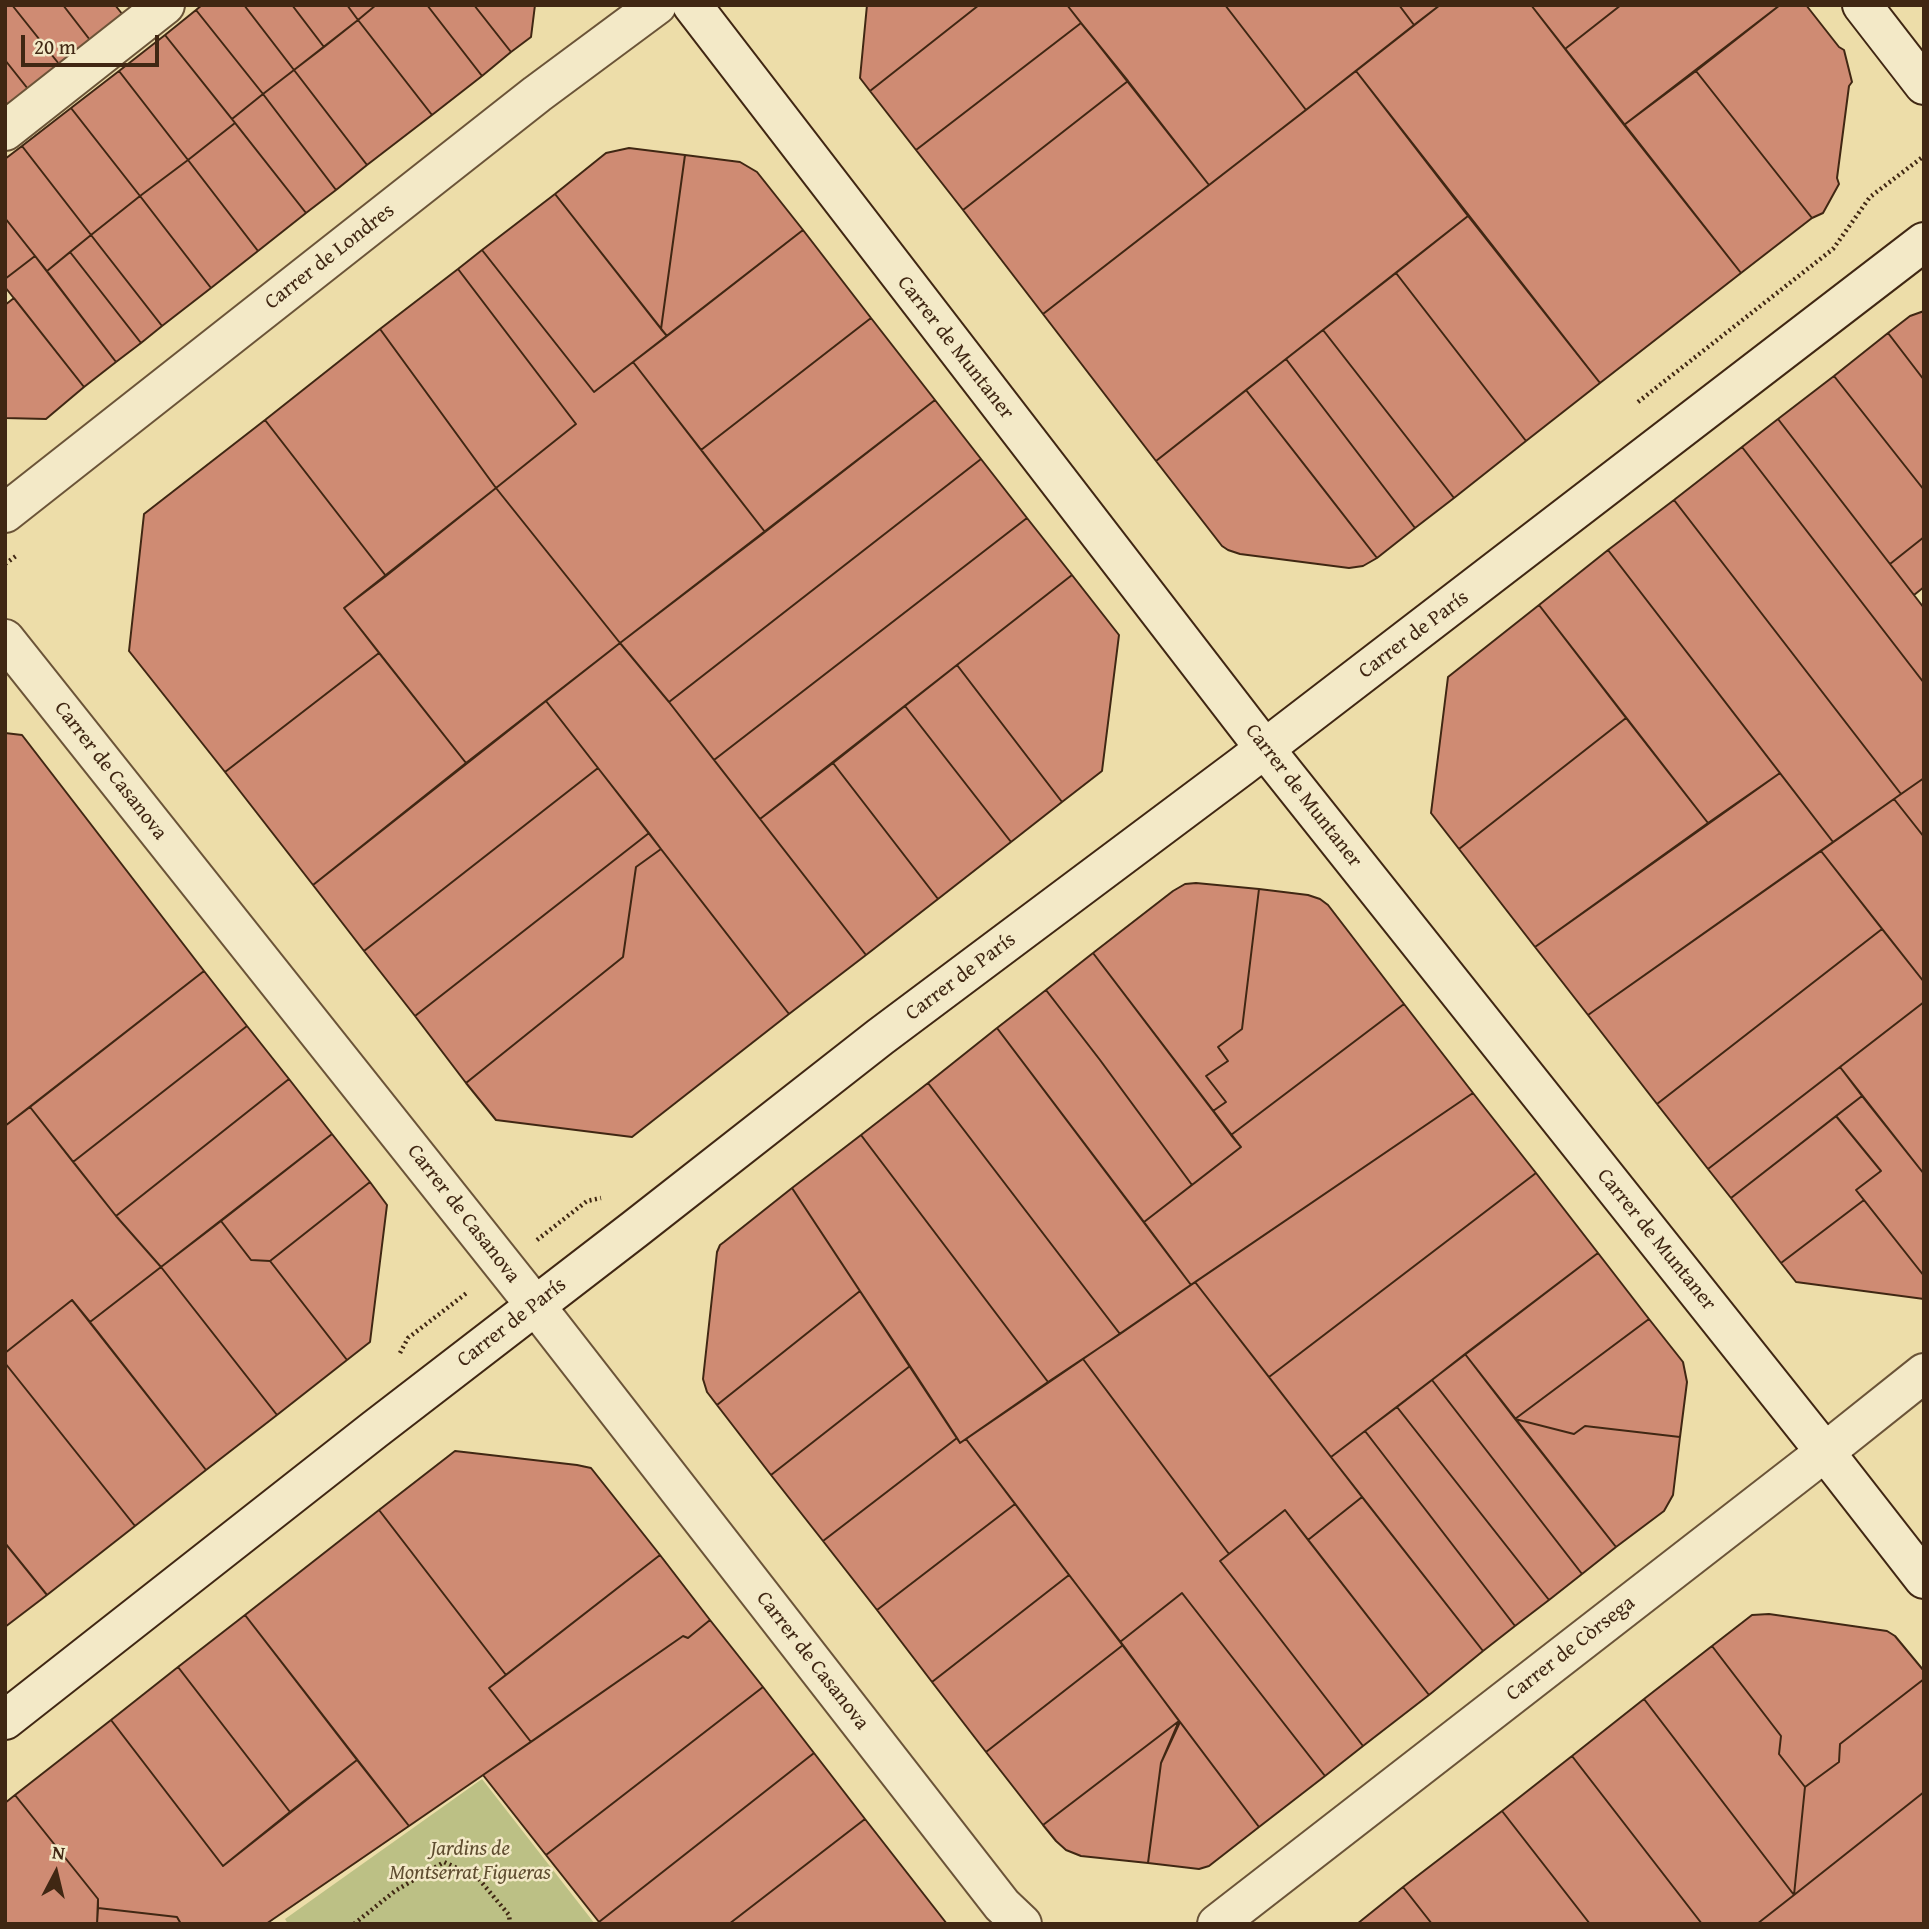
<!DOCTYPE html>
<html>
<head>
<meta charset="utf-8">
<style>
  body { margin:0 }
  #map { position:relative; width:1929px; height:1929px; overflow:hidden; background:#eddda9; font-family:"Gentium Book Plus",serif }
  canvas { display:block }
  .frame { position:absolute; inset:0; border:7px solid #402713; pointer-events:none }
  .north { position:absolute; left:21px; top:1838px; width:70px; height:70px; -webkit-text-stroke:5px #f3e9c7; paint-order:stroke; rotate:7deg; font-size:19px; font-weight:700; line-height:28px; text-align:center; color:#402713 }
  .north::after { content:''; display:block; margin:auto; width:24px; height:32px; background:#402713; clip-path:polygon(50% 0,100% 100%,50% 72%,0 100%) }
  .scale { position:absolute; left:21px; top:35px; width:138px; height:32px; box-sizing:border-box; border:4px solid #402713; border-top:0; padding-left:9px; font-size:21px; line-height:24px; white-space:nowrap; color:#402713; -webkit-text-stroke:5px #f3e9c7; paint-order:stroke }
</style>
</head>
<body>
<div id="map">
<canvas width="1929" height="1929"></canvas>
<div class="frame"></div>
<div class="north">N</div>
<div class="scale">20 m</div>
</div>
<script>
const context = document.querySelector('canvas').getContext('2d');
context.lineJoin = 'round';
function fill(path, color) { context.fillStyle = color; context.fill(path, 'evenodd'); }
function trace(path, color, width, dash) { context.strokeStyle = color; context.lineWidth = width; context.lineCap = dash ? 'butt' : 'round'; context.setLineDash(dash || []); context.stroke(path); }
function write(font, color, halo, rows, align = 'center') {
  context.font = font + ' "Gentium Book Plus",serif'; context.lineWidth = 5; context.setLineDash([]); context.textBaseline = 'middle'; context.strokeStyle = halo; context.fillStyle = color; for (const [text, x, y, turn = 0] of rows) {
    context.save(); context.translate(x, y); context.rotate((+turn || 0) * Math.PI / 180); context.textAlign = isNaN(turn) ? turn : align; if (halo) context.strokeText(text, 0, 0); context.fillText(text, 0, 0); context.restore();
  }
}
fill(new Path2D(`
  M 482,1779 L 595,1924 L 288,1924 L 285,1919 Z`), '#bcc085');
const building = new Path2D(`
  M 5,5 L 12,5 L 59,64 L 28,89 L 5,60 Z
  M 12,5 L 63,5 L 90,40 L 59,64 Z
  M 63,5 L 115,5 L 123,15 L 90,40 Z
  M 202,5 L 244,5 L 294,70 L 263,94 L 196,10 Z
  M 244,5 L 292,5 L 324,47 L 294,70 Z
  M 292,5 L 347,5 L 358,20 L 324,47 Z
  M 347,5 L 376,5 L 358,20 Z
  M 376,5 L 427,5 L 482,76 L 432,115 L 358,20 Z
  M 427,5 L 474,5 L 511,52 L 482,76 Z
  M 474,5 L 535,5 L 531,37 L 511,52 Z
  M 867,5 L 979,5 L 870,91 L 860,78 Z
  M 979,5 L 1067,5 L 1081,23 L 916,150 L 870,91 Z
  M 1067,5 L 1225,5 L 1306,110 L 1209,185 Z
  M 1225,5 L 1399,5 L 1414,25 L 1306,110 Z
  M 1399,5 L 1440,5 L 1414,25 Z
  M 1440,5 L 1531,5 L 1741,273 L 1600,383 L 1356,71 Z
  M 1531,5 L 1621,5 L 1565,49 Z
  M 1621,5 L 1780,5 L 1624,125 L 1565,49 Z
  M 1780,5 L 1806,5 L 1839,47 L 1844,50 L 1852,82 L 1849,86 L 1837,178 L 1839,184 L 1823,213 L 1812,218 L 1696,71 Z
  M 196,10 L 263,94 L 232,119 L 165,35 Z
  M 358,20 L 432,115 L 367,165 L 294,70 Z
  M 1081,23 L 1128,81 L 963,210 L 916,150 Z
  M 165,35 L 235,123 L 188,160 L 119,71 Z
  M 5,60 L 28,89 L 5,106 Z
  M 294,70 L 367,165 L 336,190 L 263,94 Z
  M 119,71 L 188,160 L 140,196 L 71,108 Z
  M 1356,71 L 1468,216 L 1156,461 L 1043,314 Z
  M 1696,71 L 1812,218 L 1741,273 L 1624,125 Z
  M 1128,81 L 1209,185 L 1043,314 L 963,210 Z
  M 263,94 L 336,190 L 306,213 L 232,119 Z
  M 71,108 L 140,196 L 91,235 L 22,146 Z
  M 235,123 L 306,213 L 258,251 L 188,160 Z
  M 22,146 L 91,235 L 47,271 L 5,218 L 5,159 Z
  M 629,148 L 685,155 L 661,329 L 555,194 L 606,153 Z
  M 685,155 L 740,162 L 757,172 L 803,230 L 667,336 L 661,329 Z
  M 188,160 L 258,251 L 211,288 L 140,196 Z
  M 555,194 L 667,336 L 594,392 L 482,250 Z
  M 140,196 L 211,288 L 162,326 L 91,235 Z
  M 1468,216 L 1600,383 L 1526,441 L 1396,273 Z
  M 5,218 L 35,256 L 5,279 Z
  M 803,230 L 871,318 L 701,450 L 633,362 Z
  M 91,235 L 162,326 L 141,343 L 70,252 Z
  M 482,250 L 594,392 L 633,362 L 765,532 L 620,643 L 496,488 L 576,424 L 458,269 Z
  M 70,252 L 141,343 L 116,362 L 47,271 Z
  M 35,256 L 116,362 L 84,387 L 5,287 L 5,279 Z
  M 458,269 L 576,424 L 496,488 L 380,329 Z
  M 1396,273 L 1526,441 L 1454,498 L 1323,330 Z
  M 14,298 L 84,387 L 46,419 L 5,418 L 5,305 Z
  M 1924,311 L 1924,380 L 1888,333 L 1910,316 Z
  M 871,318 L 935,400 L 765,532 L 701,450 Z
  M 380,329 L 496,488 L 386,576 L 265,420 Z
  M 1323,330 L 1454,498 L 1415,528 L 1286,359 Z
  M 1888,333 L 1924,380 L 1924,490 L 1834,376 Z
  M 1286,359 L 1415,528 L 1377,558 L 1246,390 Z
  M 1834,376 L 1924,490 L 1924,537 L 1890,564 L 1778,419 Z
  M 1246,390 L 1325,491 L 1377,558 L 1363,566 L 1349,568 L 1240,554 L 1228,550 L 1222,546 L 1156,461 Z
  M 935,400 L 981,459 L 669,702 L 620,643 Z
  M 1778,419 L 1924,608 L 1924,683 L 1742,447 Z
  M 265,420 L 386,576 L 344,608 L 379,653 L 225,772 L 129,651 L 144,514 Z
  M 1742,447 L 1924,683 L 1924,778 L 1901,794 L 1674,500 Z
  M 981,459 L 1027,518 L 714,760 L 669,702 Z
  M 496,488 L 620,643 L 466,763 L 344,608 Z
  M 1674,500 L 1901,794 L 1833,842 L 1608,550 Z
  M 1027,518 L 1072,575 L 760,819 L 714,760 Z
  M 1924,537 L 1924,587 L 1914,595 L 1890,564 Z
  M 1608,550 L 1780,773 L 1708,823 L 1539,605 Z
  M 1072,575 L 1119,635 L 1102,771 L 1062,802 L 957,665 Z
  M 1539,605 L 1626,718 L 1459,849 L 1431,813 L 1448,677 Z
  M 620,643 L 669,702 L 866,955 L 789,1014 L 546,701 Z
  M 379,653 L 466,763 L 313,885 L 225,772 Z
  M 957,665 L 1062,802 L 1011,842 L 905,706 Z
  M 546,701 L 598,768 L 364,951 L 313,885 Z
  M 905,706 L 1011,842 L 938,899 L 833,763 Z
  M 1626,718 L 1708,823 L 1535,947 L 1459,849 Z
  M 5,733 L 22,735 L 204,971 L 5,1126 Z
  M 833,763 L 938,899 L 866,955 L 760,819 Z
  M 598,768 L 649,833 L 415,1016 L 364,951 Z
  M 1780,773 L 1833,842 L 1588,1015 L 1535,947 Z
  M 1924,778 L 1924,837 L 1894,799 Z
  M 1894,799 L 1924,837 L 1924,982 L 1821,851 Z
  M 649,833 L 661,849 L 636,867 L 623,957 L 466,1083 L 415,1016 Z
  M 661,849 L 789,1014 L 632,1137 L 496,1120 L 466,1083 L 623,957 L 636,867 Z
  M 1821,851 L 1882,929 L 1657,1104 L 1588,1015 Z
  M 1196,883 L 1259,889 L 1242,1029 L 1218,1047 L 1228,1061 L 1206,1076 L 1226,1102 L 1213,1111 L 1093,953 L 1173,891 L 1185,884 Z
  M 1259,889 L 1308,895 L 1320,899 L 1328,905 L 1404,1004 L 1231,1135 L 1213,1111 L 1226,1102 L 1206,1076 L 1228,1061 L 1218,1047 L 1242,1029 Z
  M 1882,929 L 1924,982 L 1924,1002 L 1708,1169 L 1657,1104 Z
  M 1093,953 L 1241,1147 L 1192,1185 L 1100,1060 L 1046,990 Z
  M 204,971 L 247,1026 L 73,1162 L 30,1107 Z
  M 1046,990 L 1100,1060 L 1192,1185 L 1144,1222 L 997,1028 Z
  M 1924,1002 L 1924,1174 L 1840,1067 Z
  M 1404,1004 L 1473,1093 L 1191,1285 L 1144,1222 L 1241,1147 L 1231,1135 Z
  M 247,1026 L 289,1079 L 116,1216 L 73,1162 Z
  M 997,1028 L 1191,1285 L 1120,1334 L 928,1083 Z
  M 1840,1067 L 1862,1096 L 1731,1198 L 1708,1169 Z
  M 289,1079 L 332,1134 L 161,1267 L 116,1216 Z
  M 928,1083 L 1120,1334 L 1048,1382 L 861,1135 Z
  M 1473,1093 L 1536,1173 L 1269,1377 L 1195,1282 Z
  M 1862,1096 L 1924,1174 L 1924,1276 L 1856,1190 L 1881,1171 L 1836,1116 Z
  M 30,1107 L 116,1216 L 161,1267 L 90,1322 L 72,1300 L 5,1353 L 5,1126 Z
  M 1836,1116 L 1881,1171 L 1856,1190 L 1864,1200 L 1781,1263 L 1731,1198 Z
  M 332,1134 L 370,1182 L 270,1261 L 251,1260 L 221,1221 Z
  M 861,1135 L 1048,1382 L 960,1443 L 792,1188 Z
  M 1536,1173 L 1598,1253 L 1331,1457 L 1269,1377 Z
  M 370,1182 L 387,1205 L 370,1342 L 347,1360 L 270,1261 Z
  M 792,1188 L 860,1291 L 717,1405 L 707,1392 L 703,1379 L 717,1252 L 720,1245 L 724,1242 Z
  M 1864,1200 L 1924,1276 L 1924,1299 L 1796,1282 L 1781,1263 Z
  M 221,1221 L 251,1260 L 270,1261 L 347,1360 L 277,1415 L 161,1267 Z
  M 1598,1253 L 1649,1319 L 1515,1419 L 1465,1354 Z
  M 161,1267 L 277,1415 L 206,1470 L 90,1322 Z
  M 1195,1282 L 1362,1497 L 1308,1540 L 1285,1510 L 1229,1554 L 1083,1359 Z
  M 860,1291 L 910,1366 L 771,1475 L 717,1405 Z
  M 72,1300 L 206,1470 L 135,1526 L 5,1363 L 5,1353 Z
  M 1649,1319 L 1683,1362 L 1687,1382 L 1680,1437 L 1585,1426 L 1574,1434 L 1515,1419 Z
  M 1465,1354 L 1616,1547 L 1582,1574 L 1432,1380 Z
  M 1083,1359 L 1229,1554 L 1220,1561 L 1363,1746 L 1325,1776 L 1182,1593 L 1120,1642 L 966,1439 Z
  M 5,1363 L 135,1526 L 47,1595 L 5,1543 Z
  M 910,1366 L 957,1438 L 823,1541 L 771,1475 Z
  M 1432,1380 L 1582,1574 L 1549,1600 L 1397,1407 Z
  M 1397,1407 L 1549,1600 L 1515,1626 L 1365,1431 Z
  M 1515,1419 L 1574,1434 L 1585,1426 L 1680,1437 L 1673,1495 L 1664,1511 L 1616,1547 Z
  M 1365,1431 L 1515,1626 L 1483,1651 L 1331,1457 Z
  M 957,1438 L 960,1443 L 966,1439 L 1015,1504 L 877,1610 L 823,1541 Z
  M 455,1451 L 577,1465 L 591,1468 L 660,1555 L 506,1675 L 379,1510 Z
  M 1362,1497 L 1483,1651 L 1429,1695 L 1308,1540 Z
  M 1015,1504 L 1069,1575 L 932,1682 L 877,1610 Z
  M 379,1510 L 506,1675 L 489,1688 L 531,1742 L 409,1826 L 245,1615 Z
  M 1285,1510 L 1429,1695 L 1363,1746 L 1220,1561 Z
  M 5,1543 L 47,1595 L 5,1627 Z
  M 660,1555 L 710,1620 L 688,1638 L 683,1636 L 531,1742 L 489,1688 Z
  M 1069,1575 L 1123,1645 L 986,1752 L 932,1682 Z
  M 1182,1593 L 1325,1776 L 1259,1827 L 1120,1642 Z
  M 1769,1614 L 1887,1631 L 1895,1636 L 1924,1671 L 1924,1679 L 1840,1744 L 1839,1762 L 1805,1787 L 1779,1754 L 1781,1736 L 1712,1646 L 1752,1615 Z
  M 245,1615 L 357,1760 L 290,1812 L 178,1667 Z
  M 710,1620 L 763,1687 L 546,1855 L 483,1775 L 683,1636 L 688,1638 Z
  M 1123,1645 L 1179,1721 L 1043,1825 L 986,1752 Z
  M 1712,1646 L 1781,1736 L 1779,1754 L 1805,1787 L 1794,1895 L 1644,1699 Z
  M 178,1667 L 290,1812 L 223,1866 L 111,1720 Z
  M 1924,1679 L 1924,1792 L 1794,1895 L 1805,1787 L 1839,1762 L 1840,1744 Z
  M 763,1687 L 814,1753 L 599,1922 L 546,1855 Z
  M 1644,1699 L 1794,1895 L 1757,1924 L 1702,1924 L 1572,1756 Z
  M 111,1720 L 223,1866 L 357,1760 L 409,1826 L 266,1924 L 181,1924 L 177,1917 L 98,1908 L 98,1899 L 15,1795 Z
  M 1179,1721 L 1161,1763 L 1148,1863 L 1081,1856 L 1066,1850 L 1056,1841 L 1043,1825 Z
  M 1180,1722 L 1259,1827 L 1209,1866 L 1199,1869 L 1148,1863 L 1161,1763 Z
  M 814,1753 L 865,1819 L 729,1924 L 600,1924 L 599,1922 Z
  M 1572,1756 L 1702,1924 L 1590,1924 L 1502,1811 Z
  M 1924,1792 L 1924,1924 L 1757,1924 L 1794,1895 Z
  M 15,1795 L 98,1899 L 97,1924 L 5,1924 L 5,1803 Z
  M 1502,1811 L 1590,1924 L 1432,1924 L 1403,1887 Z
  M 865,1819 L 947,1924 L 729,1924 Z
  M 1403,1887 L 1432,1924 L 1357,1924 Z
  M 98,1908 L 177,1917 L 181,1924 L 97,1924 Z`);
fill(building, '#cf8b73');
trace(building, '#402713', 2);
const minor = new Path2D(`
  M 5,131 L 165,5
  M 5,513 L 537,94 L 657,5
  M 1217,1924 L 1825,1452 L 1924,1373`);
const tertiary = new Path2D(`
  M 5,639 L 535,1305 L 1002,1905 L 1022,1924`);
const secondary = new Path2D(`
  M 692,5 L 1265,749 L 1825,1452 L 1924,1579
  M 1862,5 L 1924,85
  M 5,1720 L 374,1430 L 635,1229 L 880,1037 L 1242,766 L 1924,242`);
trace(minor, '#6b5438', 42);
trace(tertiary, '#6b5438', 42);
trace(secondary, '#402713', 42);
trace(new Path2D(`
  M 1638,402 L 1833,249 L 1870,197 L 1924,156
  M 5,564 L 16,556
  M 537,1240 L 587,1201 L 601,1198
  M 400,1353 L 408,1338 L 468,1292
  M 354,1924 L 395,1891 L 444,1862 L 478,1878 L 509,1915 L 510,1924`), '#402713', 4.5, [2, 3.5]);
trace(minor, '#f3e9c7', 38);
trace(tertiary, '#f3e9c7', 38);
trace(secondary, '#f3e9c7', 38);
write('21px', '#402713', '#f3e9c7', [
  ["Carrer de Londres",330,257,-38],
  ["Carrer de Muntaner",955,348,52],
  ["Carrer de París",1414,635,-37],
  ["Carrer de Casanova",110,771,52],
  ["Carrer de Muntaner",1303,796,52],
  ["Carrer de París",961,977,-37],
  ["Carrer de Casanova",463,1214,52],
  ["Carrer de Muntaner",1656,1240,51],
  ["Carrer de París",512,1323,-38],
  ["Carrer de Còrsega",1571,1649,-38],
  ["Carrer de Casanova",812,1661,52]
]);
write('italic 21px', '#5f4d30', '#f3e9c7', [
  ["Jardins de",470,1850],
  ["Montserrat Figueras",470,1874]
]);
</script>
</body>
</html>
